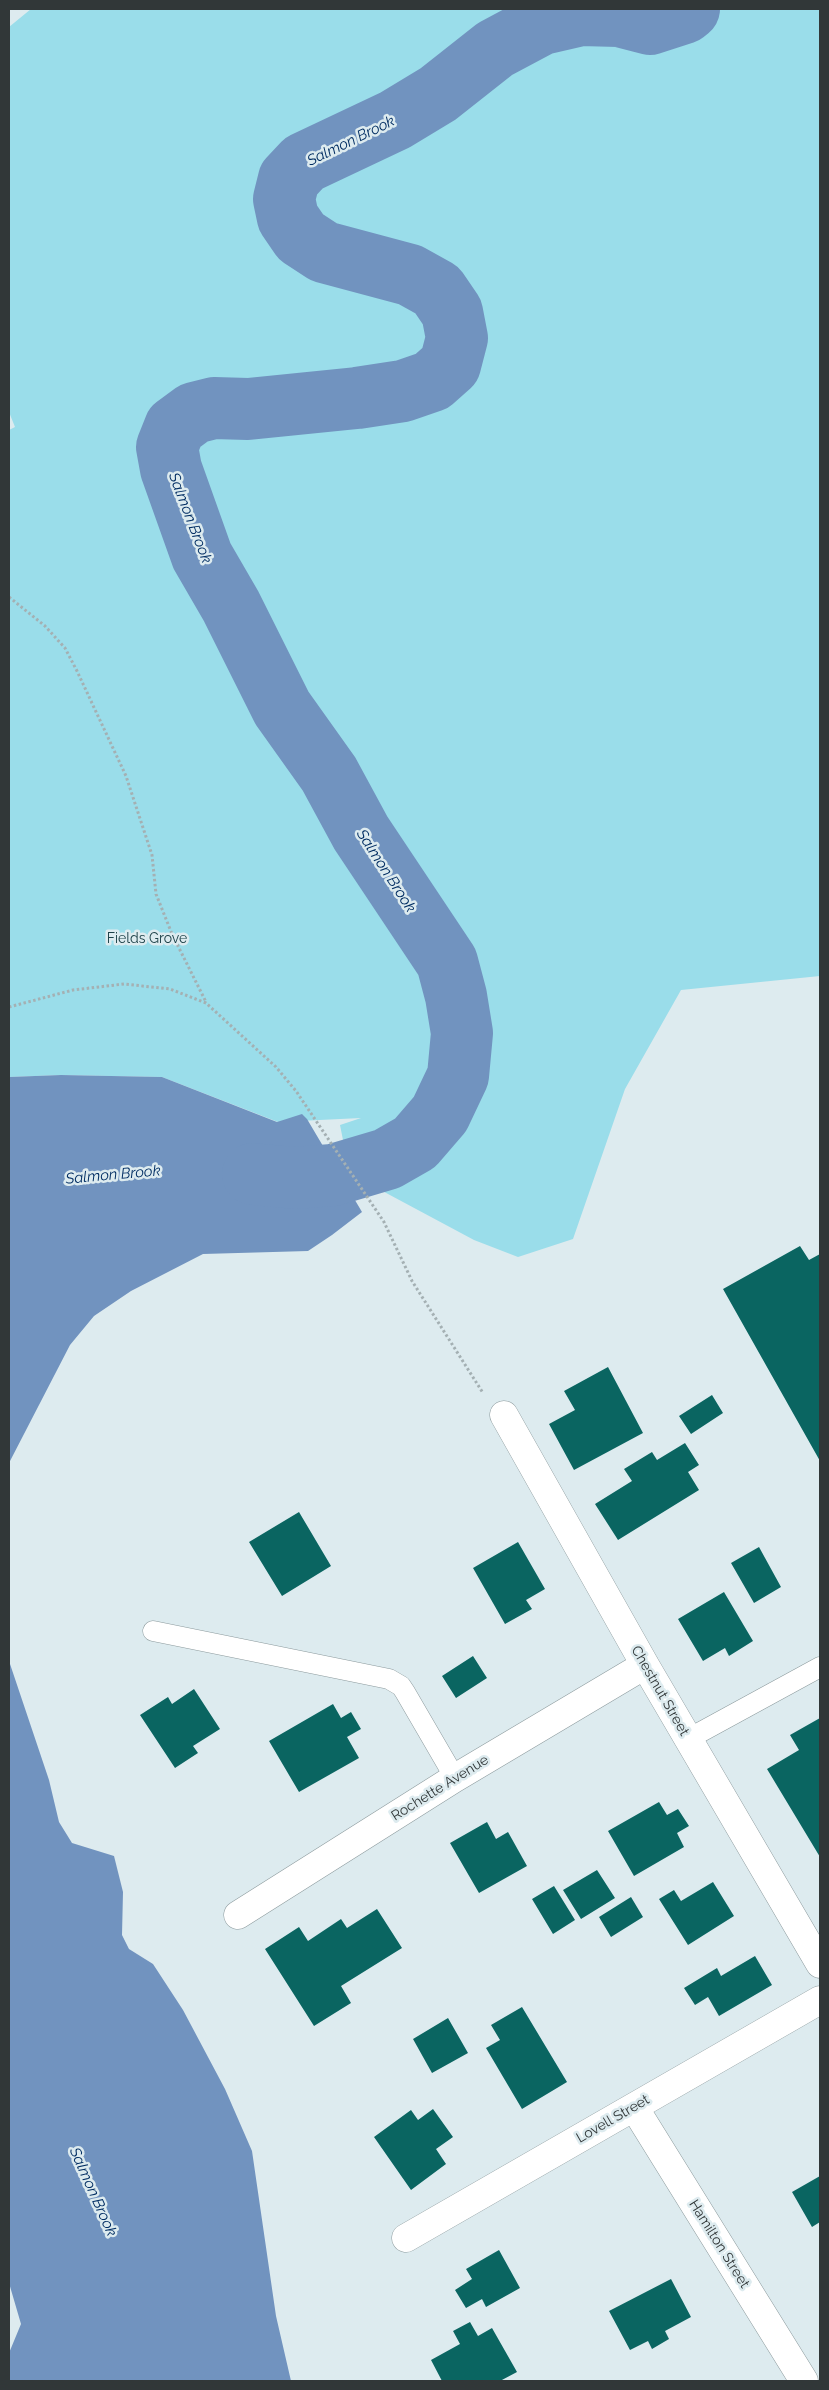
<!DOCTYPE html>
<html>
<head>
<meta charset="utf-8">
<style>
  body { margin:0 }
  #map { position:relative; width:829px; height:2390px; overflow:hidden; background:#ddebef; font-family:Raleway,sans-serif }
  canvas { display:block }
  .frame { position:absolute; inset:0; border:10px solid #313738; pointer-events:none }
</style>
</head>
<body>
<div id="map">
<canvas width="829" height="2390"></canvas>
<div class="frame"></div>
</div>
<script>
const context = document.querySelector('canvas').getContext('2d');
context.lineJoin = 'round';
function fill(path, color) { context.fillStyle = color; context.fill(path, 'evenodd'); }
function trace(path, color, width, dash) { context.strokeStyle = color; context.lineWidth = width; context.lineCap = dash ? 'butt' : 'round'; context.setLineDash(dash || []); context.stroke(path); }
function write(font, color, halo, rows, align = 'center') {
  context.font = font + ' Raleway,sans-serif'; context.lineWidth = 5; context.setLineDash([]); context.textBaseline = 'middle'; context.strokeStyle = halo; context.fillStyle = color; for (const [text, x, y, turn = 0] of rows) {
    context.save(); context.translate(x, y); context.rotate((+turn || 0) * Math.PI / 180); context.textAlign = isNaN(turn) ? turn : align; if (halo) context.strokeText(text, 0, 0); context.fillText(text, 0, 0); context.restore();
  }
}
fill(new Path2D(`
  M 31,9 L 820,9 L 820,976 L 681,990 L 625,1089 L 573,1239 L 518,1257 L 474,1240 L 360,1179 L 345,1150 L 340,1125 L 361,1118 L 278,1122 L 162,1077 L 61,1075 L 9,1077 L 9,430 L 15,427 L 9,412 L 9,27 Z`), '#9addea');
fill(new Path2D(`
  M 61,1075 L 162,1077 L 277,1122 L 302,1114 L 307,1119 L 362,1212 L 332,1235 L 308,1251 L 203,1254 L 131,1291 L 94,1316 L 70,1345 L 9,1463 L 9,1077 Z
  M 9,1661 L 49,1780 L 59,1822 L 72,1843 L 114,1856 L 123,1892 L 122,1935 L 129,1949 L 153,1964 L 183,2010 L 225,2089 L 252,2151 L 276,2316 L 291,2381 L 9,2381 L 9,2353 L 21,2324 L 9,2283 Z`), '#7193bf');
trace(new Path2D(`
  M 253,1174 L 294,1178 L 333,1175 L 387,1159 L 415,1143 L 440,1114 L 458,1076 L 462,1033 L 456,996 L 447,962 L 361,833 L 329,774 L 282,708 L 231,606 L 202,556 L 171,469 L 167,447 L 175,427 L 194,413 L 214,408 L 248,409 L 357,398 L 403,391 L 432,381 L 450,365 L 457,338 L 452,312 L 437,290 L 410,275 L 324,252 L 301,237 L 288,218 L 284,199 L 289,179 L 304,163 L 395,120 L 438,94 L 495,49 L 542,24 L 581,15 L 619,16 L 650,24 L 684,13 L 689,9`), '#7193bf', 62);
fill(new Path2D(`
  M 800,1246 L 809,1260 L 820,1254 L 820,1461 L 723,1289 Z
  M 608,1367 L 643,1433 L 574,1470 L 549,1424 L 575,1410 L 564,1391 Z
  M 712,1395 L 723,1413 L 691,1434 L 679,1416 Z
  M 685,1443 L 699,1465 L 688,1472 L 699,1490 L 618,1540 L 595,1504 L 632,1481 L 624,1469 L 652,1452 L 657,1460 Z
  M 299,1512 L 331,1566 L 282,1596 L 249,1542 Z
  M 518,1542 L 545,1589 L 526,1600 L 532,1609 L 505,1624 L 473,1568 Z
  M 759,1547 L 781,1587 L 754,1603 L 731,1563 Z
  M 724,1592 L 753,1641 L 729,1656 L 725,1648 L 703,1661 L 678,1619 Z
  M 473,1656 L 487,1678 L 456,1698 L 442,1676 Z
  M 194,1689 L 220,1729 L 193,1746 L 198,1753 L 175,1768 L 140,1715 L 168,1697 L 172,1704 Z
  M 333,1704 L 341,1718 L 351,1712 L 361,1729 L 347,1737 L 359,1758 L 299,1792 L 269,1741 Z
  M 820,1718 L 820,1857 L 767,1769 L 799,1750 L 790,1735 Z
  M 659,1802 L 667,1815 L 678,1809 L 689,1826 L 677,1833 L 684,1847 L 634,1876 L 608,1831 Z
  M 487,1822 L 496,1839 L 508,1832 L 527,1866 L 479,1893 L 450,1843 Z
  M 597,1870 L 615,1898 L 581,1919 L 563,1890 Z
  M 713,1882 L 734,1916 L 688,1945 L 659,1899 L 674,1890 L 681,1901 Z
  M 554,1886 L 575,1920 L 553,1934 L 532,1899 Z
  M 631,1897 L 643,1917 L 611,1937 L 599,1917 Z
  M 377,1909 L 402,1948 L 341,1986 L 351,2003 L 314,2026 L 265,1949 L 299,1927 L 308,1941 L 341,1919 L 347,1928 Z
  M 755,1956 L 772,1985 L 719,2016 L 708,1997 L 695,2005 L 684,1988 L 717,1968 L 721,1976 Z
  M 522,2007 L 567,2082 L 522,2109 L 486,2048 L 500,2040 L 491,2025 Z
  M 448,2018 L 468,2053 L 432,2073 L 413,2039 Z
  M 433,2109 L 453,2137 L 436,2149 L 446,2164 L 411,2190 L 374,2137 L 411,2110 L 418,2120 Z
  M 820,2176 L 820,2222 L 812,2227 L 792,2192 Z
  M 499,2250 L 520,2288 L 486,2307 L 482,2299 L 466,2308 L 455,2290 L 472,2279 L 466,2269 Z
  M 671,2279 L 691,2317 L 665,2331 L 669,2339 L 652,2349 L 648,2341 L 630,2350 L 609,2311 Z
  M 470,2322 L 478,2336 L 492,2328 L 517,2372 L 500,2381 L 442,2381 L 431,2360 L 460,2344 L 453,2331 Z`), '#0a6561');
const lane = new Path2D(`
  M 153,1631 L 389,1679 L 401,1686 L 405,1692 L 455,1778
  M 688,1739 L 820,1667`);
const street = new Path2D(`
  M 504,1415 L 645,1665 L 820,1964
  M 238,1915 L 455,1778 L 645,1665
  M 634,2107 L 804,2381
  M 406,2238 L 820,2000`);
trace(lane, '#8c9a9d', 21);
trace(street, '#8c9a9d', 29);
trace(new Path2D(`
  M 9,597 L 45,626 L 65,648 L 77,671 L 126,776 L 152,855 L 156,894 L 172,934 L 206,1002
  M 9,1007 L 73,990 L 124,984 L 170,989 L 206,1003 L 276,1067 L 296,1091 L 384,1222 L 412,1281 L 483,1393`), '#a4b0b3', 3, [2.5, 2.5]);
trace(lane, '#fff', 20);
trace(street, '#fff', 28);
write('14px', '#1d4148', '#ddebef', [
  ["Fields Grove",147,939]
]);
write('14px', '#313738', '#ddebef', [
  ["Chestnut Street",660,1691,60],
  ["Rochette Avenue",440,1788,-32],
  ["Lovell Street",613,2119,-30],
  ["Hamilton Street",719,2244,58]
]);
write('italic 15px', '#002d62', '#ddebef', [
  ["Salmon Brook",351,141,-26],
  ["Salmon Brook",190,518,69],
  ["Salmon Brook",386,871,57],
  ["Salmon Brook",113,1175,-5],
  ["Salmon Brook",93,2192,66]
]);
</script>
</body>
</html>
